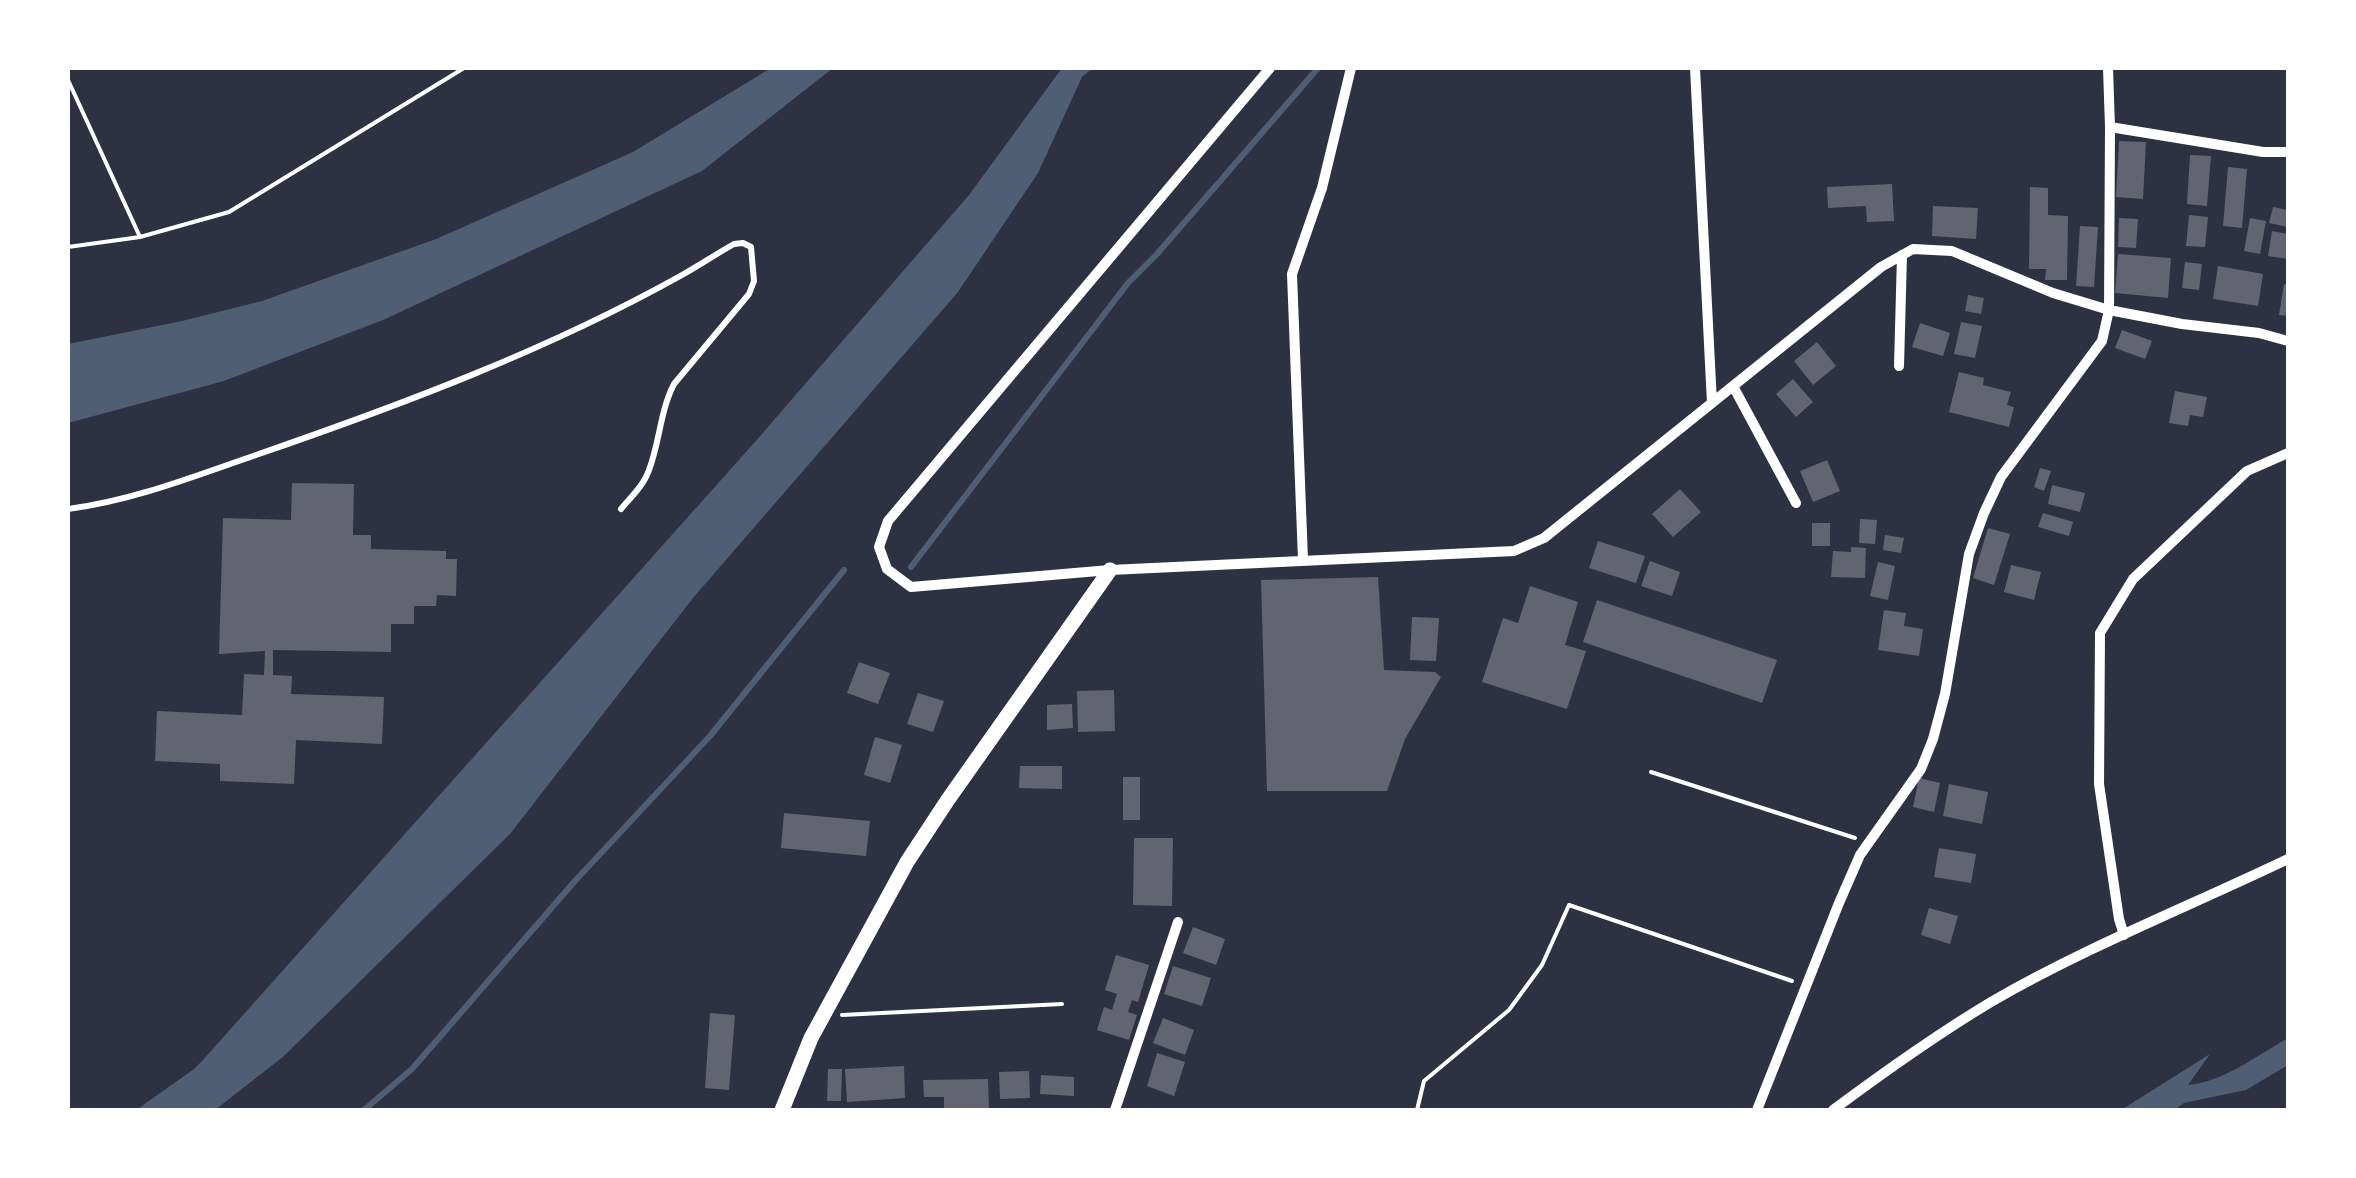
<!DOCTYPE html>
<html>
<head>
<meta charset="utf-8">
<style>
  body { margin:0 }
  #map { position:relative; width:2356px; height:1178px; overflow:hidden; background:#2d3142; font-family:Ubuntu,sans-serif }
  canvas { display:block }
  .frame { position:absolute; inset:0; border:70px solid #fff; pointer-events:none }
</style>
</head>
<body>
<div id="map">
<canvas width="2356" height="1178"></canvas>
<div class="frame"></div>
</div>
<script>
const context = document.querySelector('canvas').getContext('2d');
context.lineJoin = 'round';
function fill(path, color) { context.fillStyle = color; context.fill(path, 'evenodd'); }
function trace(path, color, width, dash) { context.strokeStyle = color; context.lineWidth = width; context.lineCap = dash ? 'butt' : 'round'; context.setLineDash(dash || []); context.stroke(path); }
fill(new Path2D(`
  M 771,68 L 833,68 L 702,171 L 383,320 L 224,381 L 68,423 L 68,344 L 182,321 L 262,301 L 436,239 L 633,152 Z
  M 1062,68 L 1093,68 L 1082,77 L 1038,173 L 958,292 L 693,598 L 510,834 L 284,1056 L 215,1110 L 136,1110 L 194,1069 L 202,1061 L 754,443 L 969,195 Z
  M 2288,1038 L 2288,1065 L 2246,1090 L 2184,1103 L 2174,1110 L 2121,1110 L 2210,1054 L 2188,1085 C 2223,1082 2258,1055 2288,1038 Z`), '#4f5d75');
trace(new Path2D(`
  M 911,567 L 1128,283 L 1157,254 L 1318,68
  M 364,1110 L 412,1069 L 574,882 L 710,736 L 844,570`), '#4f5d75', 6);
fill(new Path2D(`
  M 2119,141 L 2146,142 L 2143,199 L 2116,197 Z
  M 2190,155 L 2211,156 L 2207,206 L 2187,204 Z
  M 2228,167 L 2247,169 L 2242,228 L 2223,226 Z
  M 1892,184 L 1894,221 L 1867,222 L 1866,206 L 1828,208 L 1827,187 Z
  M 2030,187 L 2048,188 L 2048,215 L 2068,216 L 2067,280 L 2045,280 L 2046,269 L 2029,269 Z
  M 1933,206 L 1978,208 L 1976,239 L 1932,236 Z
  M 2273,207 L 2288,210 L 2288,227 L 2269,223 Z
  M 2189,215 L 2208,217 L 2205,247 L 2186,246 Z
  M 2119,218 L 2138,219 L 2136,248 L 2118,247 Z
  M 2250,218 L 2266,221 L 2260,254 L 2244,251 Z
  M 2080,226 L 2098,227 L 2094,287 L 2076,286 Z
  M 2272,231 L 2288,234 L 2288,259 L 2268,256 Z
  M 2118,254 L 2171,258 L 2168,298 L 2115,293 Z
  M 2185,262 L 2202,264 L 2199,290 L 2182,288 Z
  M 2218,266 L 2263,274 L 2258,306 L 2213,299 Z
  M 2284,284 L 2288,285 L 2288,316 L 2279,315 Z
  M 1968,295 L 1984,298 L 1981,314 L 1965,311 Z
  M 1961,322 L 1982,326 L 1975,358 L 1954,354 Z
  M 1920,323 L 1950,333 L 1943,356 L 1912,347 Z
  M 2122,330 L 2152,341 L 2145,359 L 2115,348 Z
  M 1817,342 L 1836,366 L 1813,385 L 1794,361 Z
  M 1959,372 L 1984,378 L 1983,385 L 2011,392 L 2007,405 L 2014,407 L 2009,427 L 1949,412 Z
  M 1793,379 L 1813,402 L 1796,417 L 1776,394 Z
  M 2175,391 L 2207,397 L 2203,417 L 2190,415 L 2188,426 L 2169,423 Z
  M 1827,460 L 1840,491 L 1813,502 L 1800,471 Z
  M 2040,468 L 2051,471 L 2044,491 L 2034,487 Z
  M 292,483 L 354,484 L 353,535 L 371,535 L 371,549 L 446,551 L 446,559 L 457,559 L 456,596 L 437,595 L 436,606 L 414,606 L 414,624 L 391,624 L 391,652 L 273,650 L 273,675 L 292,676 L 291,694 L 384,697 L 382,744 L 296,740 L 294,784 L 220,781 L 220,764 L 155,761 L 157,711 L 242,715 L 244,674 L 264,675 L 265,651 L 219,654 L 223,518 L 291,520 Z
  M 2052,485 L 2085,493 L 2080,512 L 2048,504 Z
  M 1680,489 L 1701,512 L 1673,537 L 1652,514 Z
  M 2043,513 L 2073,522 L 2069,536 L 2038,527 Z
  M 1860,519 L 1877,520 L 1875,544 L 1859,543 Z
  M 1812,523 L 1830,523 L 1830,546 L 1812,546 Z
  M 1988,528 L 2010,534 L 1994,585 L 1973,578 Z
  M 1885,535 L 1904,538 L 1901,553 L 1883,550 Z
  M 1598,541 L 1645,556 L 1636,583 L 1589,568 Z
  M 1851,547 L 1866,548 L 1865,578 L 1831,577 L 1833,551 L 1851,552 Z
  M 1650,561 L 1680,572 L 1672,596 L 1641,586 Z
  M 1878,562 L 1895,566 L 1888,600 L 1870,596 Z
  M 2011,565 L 2041,572 L 2034,600 L 2004,592 Z
  M 1378,577 L 1384,670 L 1435,672 L 1441,677 L 1405,739 L 1387,791 L 1267,791 L 1261,580 Z
  M 1530,586 L 1578,602 L 1565,645 L 1586,651 L 1567,709 L 1482,682 L 1503,618 L 1518,623 Z
  M 1597,600 L 1777,660 L 1762,703 L 1583,642 Z
  M 1884,610 L 1906,613 L 1904,626 L 1923,629 L 1919,656 L 1878,650 Z
  M 1412,617 L 1439,618 L 1436,661 L 1410,660 Z
  M 859,662 L 890,673 L 878,704 L 847,693 Z
  M 1114,690 L 1115,731 L 1078,732 L 1077,691 Z
  M 918,693 L 944,701 L 933,732 L 907,724 Z
  M 1072,704 L 1073,728 L 1047,730 L 1047,705 Z
  M 875,737 L 902,745 L 890,783 L 864,775 Z
  M 1020,766 L 1062,766 L 1062,789 L 1019,788 Z
  M 1123,777 L 1140,777 L 1140,820 L 1123,820 Z
  M 1919,778 L 1940,783 L 1934,812 L 1913,807 Z
  M 1949,784 L 1988,792 L 1982,824 L 1943,816 Z
  M 784,813 L 870,821 L 866,856 L 781,848 Z
  M 1134,838 L 1173,838 L 1172,906 L 1133,905 Z
  M 1939,848 L 1976,854 L 1971,883 L 1934,877 Z
  M 1929,908 L 1958,916 L 1950,944 L 1921,935 Z
  M 1193,927 L 1225,939 L 1216,965 L 1183,953 Z
  M 1116,955 L 1149,965 L 1138,1002 L 1132,1000 L 1128,1012 L 1137,1015 L 1129,1040 L 1097,1030 L 1104,1007 L 1112,1010 L 1117,994 L 1105,990 Z
  M 1173,966 L 1211,978 L 1202,1006 L 1164,994 Z
  M 710,1013 L 735,1015 L 729,1090 L 705,1088 Z
  M 1163,1018 L 1194,1030 L 1185,1055 L 1153,1043 Z
  M 1157,1053 L 1185,1062 L 1174,1096 L 1147,1086 Z
  M 904,1066 L 905,1098 L 847,1102 L 845,1069 Z
  M 828,1069 L 842,1069 L 841,1101 L 827,1101 Z
  M 1029,1071 L 1030,1098 L 1000,1099 L 999,1072 Z
  M 1041,1075 L 1074,1077 L 1074,1096 L 1040,1094 Z
  M 988,1079 L 989,1110 L 944,1110 L 944,1097 L 924,1097 L 923,1080 Z`), '#626471');
trace(new Path2D(`
  M 68,80 L 140,237
  M 68,247 L 140,237 L 229,212 L 464,68
  M 1651,772 L 1855,838
  M 842,1015 L 1062,1004
  M 1417,1110 L 1424,1081 L 1509,1010 L 1542,965 L 1569,905 L 1792,981`), '#fff', 4);
trace(new Path2D(`
  M 68,509 C 132,501 195,476 256,455 C 401,405 548,350 682,275 C 700,265 716,254 734,244 L 743,243 L 751,247 L 754,281 L 749,294 L 674,384 C 660,411 660,441 649,470 C 644,485 631,497 621,509`), '#fff', 6);
trace(new Path2D(`
  M 1270,68 L 888,521 L 879,547 L 887,569 L 911,587 L 1110,570 L 1514,551 L 1544,538 L 1881,267 L 1913,249 L 1952,251 L 2053,293 L 2109,310 L 2182,324 L 2259,333 L 2288,341
  M 1695,68 L 1712,403
  M 2110,127 L 2263,152 L 2288,152
  M 1899,366 L 1902,255
  M 1733,386 L 1796,503
  M 1303,560 L 1292,274 L 1322,188 L 1351,68
  M 2124,935 L 2119,919 L 2099,784 L 2100,633 L 2133,579 L 2247,471 L 2288,453
  M 1115,1110 L 1178,922
  M 1757,1110 L 1839,903 L 1860,855 L 1921,769 L 1933,739 L 1945,694 L 1969,554 L 1984,513 L 2001,477 L 2102,341 L 2109,310 L 2110,127 L 2108,68
  M 1833,1110 C 1884,1072 1936,1035 1991,1002 C 2086,947 2190,906 2288,859`), '#fff', 10);
trace(new Path2D(`
  M 782,1110 L 811,1038 L 907,862 L 947,801 L 1110,570`), '#fff', 15);
</script>
</body>
</html>
